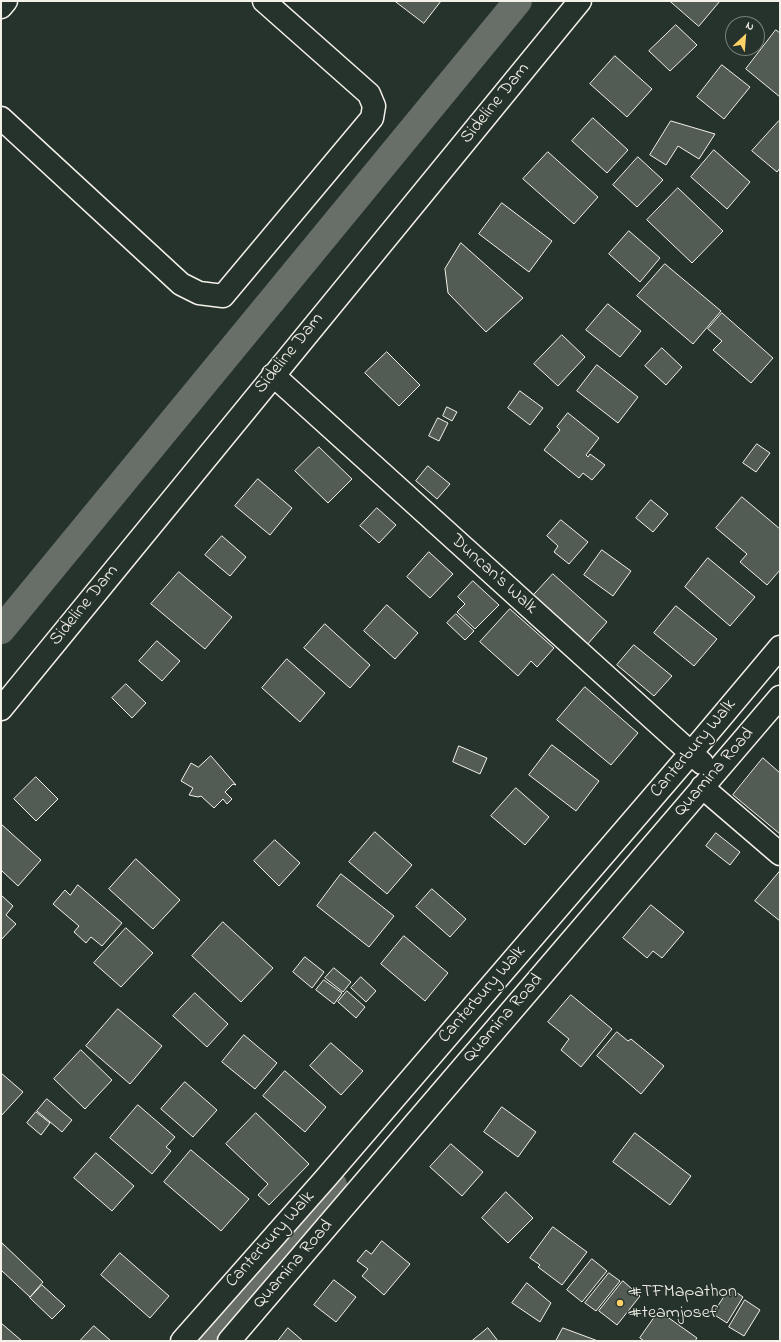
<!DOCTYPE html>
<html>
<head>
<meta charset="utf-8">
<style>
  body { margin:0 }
  #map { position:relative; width:781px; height:1342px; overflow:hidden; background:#26332d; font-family:"Indie Flower",sans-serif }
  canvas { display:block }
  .frame { position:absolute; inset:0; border:2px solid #f4f1e8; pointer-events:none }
  .north { position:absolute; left:725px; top:16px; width:40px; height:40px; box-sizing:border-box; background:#26332d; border:1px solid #787f78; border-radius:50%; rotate:26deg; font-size:11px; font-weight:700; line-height:16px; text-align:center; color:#f4f1e8 }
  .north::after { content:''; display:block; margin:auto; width:14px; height:18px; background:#ffd166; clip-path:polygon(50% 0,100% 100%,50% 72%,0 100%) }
</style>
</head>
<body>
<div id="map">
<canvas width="781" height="1342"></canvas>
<div class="frame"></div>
<div class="north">N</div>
</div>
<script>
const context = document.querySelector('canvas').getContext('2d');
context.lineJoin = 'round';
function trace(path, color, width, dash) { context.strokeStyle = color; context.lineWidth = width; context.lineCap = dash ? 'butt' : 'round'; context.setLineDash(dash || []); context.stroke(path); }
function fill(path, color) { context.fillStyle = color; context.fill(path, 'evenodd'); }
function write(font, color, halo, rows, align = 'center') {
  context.font = font + ' "Indie Flower",sans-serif'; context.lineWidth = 3; context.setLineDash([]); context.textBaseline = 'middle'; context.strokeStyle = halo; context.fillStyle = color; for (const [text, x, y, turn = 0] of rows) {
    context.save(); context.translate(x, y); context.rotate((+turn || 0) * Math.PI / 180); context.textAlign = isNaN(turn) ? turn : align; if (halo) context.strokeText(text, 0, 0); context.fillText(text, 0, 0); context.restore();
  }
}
trace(new Path2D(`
  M 1,630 L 518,1
  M 200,1341 L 333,1185`), '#676f68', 28);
const building = new Path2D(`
  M 395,1 L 441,1 L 424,23 Z
  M 670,1 L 720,1 L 699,26 Z
  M 676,25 L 697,45 L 670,71 L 649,51 Z
  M 776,30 L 780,33 L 780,97 L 746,69 Z
  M 615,56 L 652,89 L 627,117 L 590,84 Z
  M 722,65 L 750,87 L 724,119 L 697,97 Z
  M 593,118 L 628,150 L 607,173 L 572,141 Z
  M 671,121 L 715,134 L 699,159 L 678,146 L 666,165 L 650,155 Z
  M 779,121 L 780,122 L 780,168 L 777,172 L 752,151 Z
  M 714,150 L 750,182 L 727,209 L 691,177 Z
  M 548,152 L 598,197 L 574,224 L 523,179 Z
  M 638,157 L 663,180 L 637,207 L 613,185 Z
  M 678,188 L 723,231 L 692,263 L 647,220 Z
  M 502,203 L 552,241 L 529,272 L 479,234 Z
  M 629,231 L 660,258 L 640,282 L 609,254 Z
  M 461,243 L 523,298 L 486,332 L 448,293 L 445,269 Z
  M 665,264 L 721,311 L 693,344 L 637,296 Z
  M 608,304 L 641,331 L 620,357 L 586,330 Z
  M 722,313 L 773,358 L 751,383 L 713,350 L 722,341 L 708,329 Z
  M 562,335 L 585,357 L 558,386 L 534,364 Z
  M 662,348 L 682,367 L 666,385 L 645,366 Z
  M 387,352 L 420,385 L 399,406 L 365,373 Z
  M 597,365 L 638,397 L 618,423 L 577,391 Z
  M 520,391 L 543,408 L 530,425 L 508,408 Z
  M 447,407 L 457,412 L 452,421 L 443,416 Z
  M 568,413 L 599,438 L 586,455 L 588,457 L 590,454 L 605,465 L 592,480 L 583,473 L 579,478 L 544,450 L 560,430 L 557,427 Z
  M 438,418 L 448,423 L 439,441 L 429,436 Z
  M 757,444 L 770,453 L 756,472 L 743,463 Z
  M 319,447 L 352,479 L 328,503 L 295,471 Z
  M 428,466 L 450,484 L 437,499 L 416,481 Z
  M 258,479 L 292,508 L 270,535 L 235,506 Z
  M 742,497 L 780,529 L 780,570 L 767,585 L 740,562 L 747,554 L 716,528 Z
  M 651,500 L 668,514 L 653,532 L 636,518 Z
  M 377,508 L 396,525 L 379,543 L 360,526 Z
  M 561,520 L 588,542 L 569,564 L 554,552 L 558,546 L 547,536 Z
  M 222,536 L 246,557 L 230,576 L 205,555 Z
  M 602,550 L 631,571 L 613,596 L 584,575 Z
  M 429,552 L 453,574 L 430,598 L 407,577 Z
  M 708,558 L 755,597 L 730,626 L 685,587 Z
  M 179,572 L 232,617 L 205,649 L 151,604 Z
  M 553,574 L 607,622 L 586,646 L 531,598 Z
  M 473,581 L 499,605 L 475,629 L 457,612 L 465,604 L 458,597 Z
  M 387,605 L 418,633 L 395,659 L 364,631 Z
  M 676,606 L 717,639 L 694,666 L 654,633 Z
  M 510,609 L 554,648 L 537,667 L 531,661 L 518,676 L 480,642 Z
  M 456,614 L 474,631 L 465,640 L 447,623 Z
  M 325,624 L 370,665 L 350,688 L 304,648 Z
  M 157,641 L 180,661 L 162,681 L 139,661 Z
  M 634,645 L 672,676 L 654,696 L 617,665 Z
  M 287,659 L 325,693 L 300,722 L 262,688 Z
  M 126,684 L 146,703 L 132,718 L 112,698 Z
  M 585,687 L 638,733 L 611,765 L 557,720 Z
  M 552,745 L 599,781 L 576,811 L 529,775 Z
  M 459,746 L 487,758 L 480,774 L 453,762 Z
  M 211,756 L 236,785 L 233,784 L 225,792 L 232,799 L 227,804 L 223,799 L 214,808 L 201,796 L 198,797 L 189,795 L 193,788 L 181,781 L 191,763 L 198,767 Z
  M 763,758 L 780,773 L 780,834 L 733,795 Z
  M 36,777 L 58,799 L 36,821 L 14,799 Z
  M 516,788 L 549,817 L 525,845 L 491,816 Z
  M 1,824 L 41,860 L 18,886 L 1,870 Z
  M 375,832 L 412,865 L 387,894 L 349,862 Z
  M 716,833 L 740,852 L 730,865 L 706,846 Z
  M 275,840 L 300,863 L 279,886 L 254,861 Z
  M 136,859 L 180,900 L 153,929 L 109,889 Z
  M 780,871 L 780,921 L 755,901 Z
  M 341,874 L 394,916 L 369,947 L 317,906 Z
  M 78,885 L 122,923 L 102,946 L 91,937 L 86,943 L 74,932 L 79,926 L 53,904 L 65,890 L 70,895 Z
  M 432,889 L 466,919 L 450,937 L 416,907 Z
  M 1,895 L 13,906 L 6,915 L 16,924 L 1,940 Z
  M 651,905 L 684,932 L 662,958 L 653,951 L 647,958 L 623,938 Z
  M 223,922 L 273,968 L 241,1002 L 192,956 Z
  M 126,928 L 153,953 L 121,987 L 94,963 Z
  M 404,936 L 448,973 L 425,1001 L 381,964 Z
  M 305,957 L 324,972 L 312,988 L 293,972 Z
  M 334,968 L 351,982 L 343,992 L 325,978 Z
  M 361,977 L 376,991 L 366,1002 L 351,988 Z
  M 324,980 L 342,993 L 334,1004 L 316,990 Z
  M 347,991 L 365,1007 L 356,1018 L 338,1002 Z
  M 195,993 L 228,1024 L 207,1047 L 173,1016 Z
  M 571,995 L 612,1029 L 581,1067 L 561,1050 L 569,1039 L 548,1022 Z
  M 118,1009 L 162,1046 L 130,1084 L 86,1046 Z
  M 617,1032 L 628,1041 L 631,1039 L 664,1066 L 641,1094 L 597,1056 Z
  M 244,1035 L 277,1063 L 255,1089 L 222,1062 Z
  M 331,1043 L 363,1071 L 341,1095 L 310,1066 Z
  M 81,1050 L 112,1080 L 85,1109 L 54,1079 Z
  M 285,1071 L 326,1107 L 305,1132 L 263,1096 Z
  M 1,1073 L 23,1092 L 1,1116 Z
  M 185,1082 L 217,1110 L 193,1137 L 161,1109 Z
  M 47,1099 L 72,1120 L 62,1132 L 37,1111 Z
  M 138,1105 L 175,1137 L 166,1147 L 171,1151 L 152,1174 L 110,1138 Z
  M 502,1107 L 536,1132 L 518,1157 L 484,1132 Z
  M 36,1112 L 50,1123 L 41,1135 L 27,1123 Z
  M 256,1113 L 309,1164 L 269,1205 L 258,1195 L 268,1184 L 226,1144 Z
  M 635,1133 L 691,1176 L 670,1205 L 613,1162 Z
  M 451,1144 L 483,1172 L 462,1196 L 430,1167 Z
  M 191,1150 L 249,1199 L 221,1231 L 164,1182 Z
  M 96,1153 L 134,1186 L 112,1211 L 74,1178 Z
  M 506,1192 L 533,1218 L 508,1243 L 482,1218 Z
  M 553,1227 L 587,1252 L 562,1285 L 538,1267 L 540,1265 L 530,1258 Z
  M 382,1241 L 410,1264 L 384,1295 L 362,1276 L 368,1269 L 357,1261 L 366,1250 L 371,1254 Z
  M 2,1243 L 43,1282 L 30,1297 L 1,1270 Z
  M 120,1253 L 169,1296 L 150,1318 L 101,1275 Z
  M 592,1259 L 607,1271 L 582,1302 L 567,1290 Z
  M 609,1273 L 620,1281 L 596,1311 L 585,1303 Z
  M 334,1280 L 356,1297 L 336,1322 L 314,1305 Z
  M 623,1281 L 640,1296 L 617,1325 L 599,1311 Z
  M 527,1283 L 551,1303 L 540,1322 L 512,1303 Z
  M 42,1285 L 65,1306 L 52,1319 L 30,1298 Z
  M 730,1288 L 743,1297 L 727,1323 L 713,1314 Z
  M 745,1300 L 760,1310 L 744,1336 L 729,1327 Z
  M 659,1311 L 697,1338 L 695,1341 L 644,1341 L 640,1338 Z
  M 1,1323 L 22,1341 L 1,1341 Z
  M 94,1326 L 111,1341 L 80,1341 Z
  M 288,1328 L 303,1341 L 278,1341 Z
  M 488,1328 L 498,1341 L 472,1341 Z
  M 563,1328 L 598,1341 L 556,1341 Z`);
fill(building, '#525c55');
trace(building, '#f4f1e8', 1);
const street = new Path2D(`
  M 1,7 L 6,1
  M 1,118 L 181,284 L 199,293 L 223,296 L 372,118 L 374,106 L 369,94 L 264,1
  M 273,375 L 702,763
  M 1,709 L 580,1
  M 702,787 L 780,854
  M 182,1341 L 325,1179 L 691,753 L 780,647
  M 229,1341 L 780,697`);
trace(street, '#f4f1e8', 25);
trace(street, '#26332d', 22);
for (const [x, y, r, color] of [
  [620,1303,4,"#ffd166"]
]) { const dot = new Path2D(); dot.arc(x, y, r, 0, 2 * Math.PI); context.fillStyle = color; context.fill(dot); trace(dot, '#26332d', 1.5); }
write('18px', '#f4f1e8', '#26332d', [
  ["Sideline Dam",496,104,-51],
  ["Sideline Dam",290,354,-51],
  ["Duncan's Walk",493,575,42],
  ["Sideline Dam",85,606,-51],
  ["Canterbury Walk",694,749,-50],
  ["Quamina Road",715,773,-49],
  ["Canterbury Walk",483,995,-49],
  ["Quamina Road",504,1019,-49],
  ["Canterbury Walk",271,1240,-48],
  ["Quamina Road",294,1265,-49]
]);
write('18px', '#f4f1e8', '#26332d', [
  ["#TFMapathon",628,1293],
  ["#teamjosef",628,1314]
], 'left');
</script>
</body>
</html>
